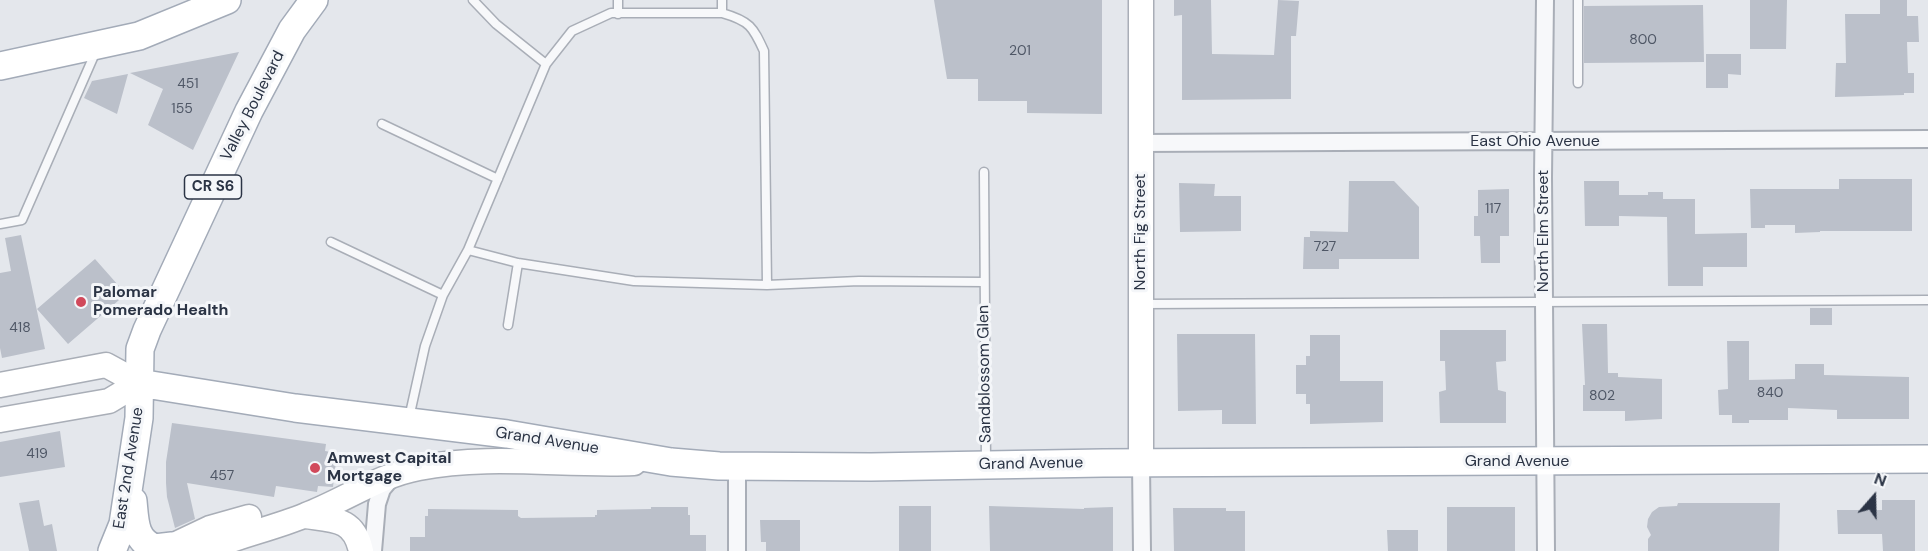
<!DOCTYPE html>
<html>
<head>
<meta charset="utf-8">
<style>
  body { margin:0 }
  #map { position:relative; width:1928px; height:551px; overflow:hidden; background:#e4e7ec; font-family:"DM Sans",sans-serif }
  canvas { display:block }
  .north { position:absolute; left:1844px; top:467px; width:60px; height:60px; -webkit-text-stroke:4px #f4f6f9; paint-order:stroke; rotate:20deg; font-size:16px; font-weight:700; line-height:24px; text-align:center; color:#2b3445 }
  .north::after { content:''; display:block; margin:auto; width:21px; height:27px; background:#2b3445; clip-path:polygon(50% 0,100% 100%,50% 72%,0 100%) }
</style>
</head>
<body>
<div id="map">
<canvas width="1928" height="551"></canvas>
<div class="north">N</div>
</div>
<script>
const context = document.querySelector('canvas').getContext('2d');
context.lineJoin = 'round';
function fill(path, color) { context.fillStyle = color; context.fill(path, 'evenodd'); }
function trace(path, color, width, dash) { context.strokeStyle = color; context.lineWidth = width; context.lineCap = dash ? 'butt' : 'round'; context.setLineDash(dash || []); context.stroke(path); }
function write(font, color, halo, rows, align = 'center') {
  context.font = font + ' "DM Sans",sans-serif'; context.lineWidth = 6; context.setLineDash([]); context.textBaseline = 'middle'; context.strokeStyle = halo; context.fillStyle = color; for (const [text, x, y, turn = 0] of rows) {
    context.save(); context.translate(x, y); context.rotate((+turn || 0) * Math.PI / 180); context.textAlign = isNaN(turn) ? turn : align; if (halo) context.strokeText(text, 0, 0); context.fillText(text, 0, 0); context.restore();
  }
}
fill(new Path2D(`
  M 934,0 L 1102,0 L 1102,114 L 1027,113 L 1027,101 L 978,101 L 978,79 L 947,79 Z
  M 1174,0 L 1211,0 L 1212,54 L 1274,55 L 1278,0 L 1299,1 L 1296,36 L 1291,36 L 1291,99 L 1182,100 L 1182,15 L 1174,16 Z
  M 1750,0 L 1787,0 L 1786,49 L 1750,49 Z
  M 1880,0 L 1907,0 L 1907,16 L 1918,16 L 1919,42 L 1907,42 L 1908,73 L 1914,73 L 1914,93 L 1904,93 L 1904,95 L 1835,97 L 1836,63 L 1846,63 L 1845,14 L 1880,14 Z
  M 1703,5 L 1704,62 L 1584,63 L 1584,6 Z
  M 239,52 L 193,150 L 148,125 L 163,89 L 130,73 Z
  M 1706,54 L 1741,54 L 1741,75 L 1728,74 L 1728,88 L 1706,88 Z
  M 128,74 L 117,114 L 84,98 L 92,81 Z
  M 1839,179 L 1912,179 L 1912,231 L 1820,231 L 1820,232 L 1795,233 L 1795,225 L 1765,225 L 1765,228 L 1751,228 L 1750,189 L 1839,189 Z
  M 1349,181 L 1394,181 L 1419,207 L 1419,259 L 1339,259 L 1339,269 L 1303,269 L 1304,237 L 1310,237 L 1310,231 L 1348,232 Z
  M 1584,181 L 1619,181 L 1619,195 L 1648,195 L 1648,192 L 1663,192 L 1663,199 L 1695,199 L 1695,234 L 1747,233 L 1747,267 L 1703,267 L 1703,286 L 1668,286 L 1667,217 L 1619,216 L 1619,226 L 1585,226 Z
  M 1179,183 L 1215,184 L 1214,196 L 1241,196 L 1241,231 L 1180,232 Z
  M 1509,189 L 1509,236 L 1500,236 L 1500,263 L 1481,263 L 1480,236 L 1474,236 L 1474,216 L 1478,216 L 1478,190 Z
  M 21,235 L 45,349 L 2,358 L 0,348 L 0,273 L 11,271 L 5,238 Z
  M 95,259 L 126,294 L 68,344 L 37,309 Z
  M 1810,308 L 1832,308 L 1832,325 L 1810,325 Z
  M 1582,324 L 1607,324 L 1608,373 L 1618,373 L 1618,377 L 1662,379 L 1662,419 L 1625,421 L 1625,411 L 1583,411 L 1583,385 L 1585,385 Z
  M 1440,330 L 1506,330 L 1506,361 L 1496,362 L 1498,390 L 1506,392 L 1506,423 L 1440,423 L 1439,392 L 1446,390 L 1445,361 L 1440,361 Z
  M 1177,334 L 1255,334 L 1256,424 L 1222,424 L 1222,410 L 1178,411 Z
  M 1310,335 L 1340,335 L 1340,381 L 1383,381 L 1383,422 L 1310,424 L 1310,404 L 1306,404 L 1306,394 L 1296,394 L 1296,365 L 1306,365 L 1306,356 L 1310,356 Z
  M 1727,341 L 1749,341 L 1749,380 L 1795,379 L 1795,364 L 1824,364 L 1824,375 L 1909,377 L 1909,419 L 1837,419 L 1837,410 L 1788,408 L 1788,420 L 1749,420 L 1749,423 L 1732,423 L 1732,415 L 1719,415 L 1718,390 L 1728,389 Z
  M 172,423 L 326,444 L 325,451 L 337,453 L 333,487 L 318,486 L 317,492 L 276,486 L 274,497 L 187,483 L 195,519 L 175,528 L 167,497 L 166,483 L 166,462 Z
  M 60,431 L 65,467 L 0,477 L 0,442 Z
  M 39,500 L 44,526 L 52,524 L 57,551 L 29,551 L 19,503 Z
  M 1882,500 L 1915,500 L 1915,551 L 1883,551 L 1882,534 L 1838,534 L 1837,510 L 1882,510 Z
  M 1678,503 L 1780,503 L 1779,551 L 1648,551 L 1648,539 L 1651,535 L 1647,527 L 1648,519 L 1652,512 L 1659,507 L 1677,506 Z
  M 899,506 L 931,506 L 931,551 L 899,551 Z
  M 989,506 L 1084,509 L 1084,508 L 1113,507 L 1113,551 L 990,551 Z
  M 651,507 L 688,507 L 688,515 L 690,515 L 690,535 L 706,535 L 706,551 L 410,551 L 410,537 L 425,537 L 425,516 L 428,516 L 428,509 L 518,510 L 518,516 L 521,518 L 595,517 L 595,515 L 597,515 L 597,510 L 651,509 Z
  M 1447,507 L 1515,507 L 1515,551 L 1447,551 Z
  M 1173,508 L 1226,508 L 1226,511 L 1245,511 L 1245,551 L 1174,551 Z
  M 760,520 L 800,520 L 800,551 L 766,551 L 766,542 L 761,542 Z
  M 1387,530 L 1418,530 L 1418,551 L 1388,551 Z`), '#bbc0ca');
const lane = new Path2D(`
  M 473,0 L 496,24 L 546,64
  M 722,0 L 722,13
  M 1578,0 L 1578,83
  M 618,14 L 618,0
  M 382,124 L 498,179
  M 984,172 L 986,462
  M 0,224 L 22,220 L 96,51
  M 331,242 L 443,295
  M 468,250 L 546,64 L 572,31 L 611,13 L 722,13 C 750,21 753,27 764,51 L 767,285
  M 1143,304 L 1928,300
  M 508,325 L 518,263
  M 409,418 L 425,346 L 443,295 L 468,250 L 518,263 L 634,281 L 767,285 L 859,281 L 984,282`);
const street = new Path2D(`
  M 1545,0 L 1543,177 L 1546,551
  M 1141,143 L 1928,139
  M 1141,464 L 1142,551
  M 373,551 L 377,504 L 382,489 L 393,476
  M 737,551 L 737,466`);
const secondary = new Path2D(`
  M 1141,0 L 1141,464
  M 0,385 L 106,365 L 139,383 L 109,401 L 0,420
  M 305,516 C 334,520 354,518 361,551
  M 172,546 L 210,528 L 249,517
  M 202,551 C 236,536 272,529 306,515 C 343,501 380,475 419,468 C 490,454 562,466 634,463`);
const primary = new Path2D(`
  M 0,66 L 139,36 L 227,0
  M 139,383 L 295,408 L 507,434 L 671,462 L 719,466 L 871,467 L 1103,463 L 1928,459
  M 133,501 C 135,521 134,540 155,548 L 172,546
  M 112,551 L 123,524 L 139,418 L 140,349 L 147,330 L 249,111 L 292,30 L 314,0`);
trace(lane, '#a9aeb7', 11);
trace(street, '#a9aeb7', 20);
trace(secondary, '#a9aeb7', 27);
trace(primary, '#a3abb8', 30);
trace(lane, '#f7f8fa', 8);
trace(street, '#f7f8fa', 16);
trace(secondary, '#fff', 24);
trace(primary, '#fff', 27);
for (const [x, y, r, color] of [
  [81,302,6,"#d1495b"],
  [315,468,6,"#d1495b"]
]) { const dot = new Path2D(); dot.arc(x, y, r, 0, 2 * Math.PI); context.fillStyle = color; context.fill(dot); trace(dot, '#f4f6f9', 2); }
write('14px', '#4f5766', null, [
  ["800",1643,40],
  ["201",1020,51],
  ["451",188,84],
  ["155",182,109],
  ["117",1493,209],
  ["727",1325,247],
  ["418",20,328],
  ["840",1770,393],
  ["802",1602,396],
  ["419",37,454],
  ["457",222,476]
]);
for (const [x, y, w] of [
  [213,187,57]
]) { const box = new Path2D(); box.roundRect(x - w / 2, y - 12, w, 24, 4.5); context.fillStyle = '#f4f6f9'; context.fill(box); trace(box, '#2b3445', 1.5); }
write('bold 15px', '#2b3445', null, [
  ["CR S6",213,187]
]);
write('16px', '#2b3445', '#f4f6f9', [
  ["Valley Boulevard",253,106,-63],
  ["East Ohio Avenue",1535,142],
  ["North Elm Street",1544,231,-90],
  ["North Fig Street",1141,232,-90],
  ["Sandblossom Glen",985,374,-91],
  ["Grand Avenue",547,441,9],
  ["Grand Avenue",1517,462],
  ["Grand Avenue",1031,464,-1],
  ["East 2nd Avenue",129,468,-81]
]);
write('bold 16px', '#2b3445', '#f4f6f9', [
  ["Palomar",93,293],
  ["Pomerado Health",93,311],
  ["Amwest Capital",327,459],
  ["Mortgage",327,477]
], 'left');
</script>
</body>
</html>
